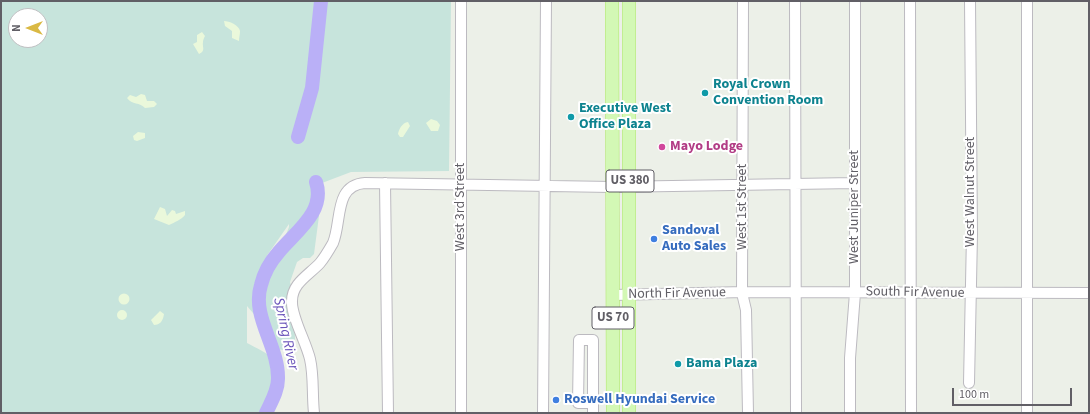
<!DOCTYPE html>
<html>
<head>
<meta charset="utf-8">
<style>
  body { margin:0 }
  #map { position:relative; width:1090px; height:414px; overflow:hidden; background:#ecf0e8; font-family:"Source Sans 3",sans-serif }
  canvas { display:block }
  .frame { position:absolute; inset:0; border:2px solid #615f66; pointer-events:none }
  .north { position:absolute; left:8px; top:8px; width:40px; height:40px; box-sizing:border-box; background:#fff; border:1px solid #c0bfc2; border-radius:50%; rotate:270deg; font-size:11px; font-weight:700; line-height:16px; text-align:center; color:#615f66 }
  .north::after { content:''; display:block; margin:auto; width:14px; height:18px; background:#dab944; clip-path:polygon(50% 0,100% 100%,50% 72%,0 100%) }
  .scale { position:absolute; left:952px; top:388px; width:120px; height:18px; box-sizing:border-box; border:2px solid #615f66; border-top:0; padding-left:5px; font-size:12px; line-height:14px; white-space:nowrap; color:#615f66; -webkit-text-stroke:3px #fff; paint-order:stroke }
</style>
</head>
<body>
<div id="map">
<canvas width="1090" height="414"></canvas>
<div class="frame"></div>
<div class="north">N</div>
<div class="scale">100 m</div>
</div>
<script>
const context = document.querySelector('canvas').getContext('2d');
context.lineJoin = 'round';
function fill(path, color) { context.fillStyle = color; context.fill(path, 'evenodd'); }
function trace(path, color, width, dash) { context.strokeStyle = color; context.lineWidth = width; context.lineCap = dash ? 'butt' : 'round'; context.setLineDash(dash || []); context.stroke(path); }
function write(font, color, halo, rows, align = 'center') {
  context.font = font + ' "Source Sans 3",sans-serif'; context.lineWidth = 4; context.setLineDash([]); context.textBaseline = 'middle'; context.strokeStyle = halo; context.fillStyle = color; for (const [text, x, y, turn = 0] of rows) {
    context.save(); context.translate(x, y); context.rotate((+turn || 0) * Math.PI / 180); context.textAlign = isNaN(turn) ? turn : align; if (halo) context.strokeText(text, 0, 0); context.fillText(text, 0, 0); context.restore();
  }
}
fill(new Path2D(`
  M 1,1 L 451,1 L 449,171 L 351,172 L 322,183 L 313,195 C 313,203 318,207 319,216 L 314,254 L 310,258 L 303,258 L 297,262 L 290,282 L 294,297 L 295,339 L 292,346 L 283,350 L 277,349 L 270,333 L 247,306 L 247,343 C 256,348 267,352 274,360 C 285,376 283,404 265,413 L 1,413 ZM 16,16 L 40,16 L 40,40 L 16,40 ZM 289,224 L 289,227 C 285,238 278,252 266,257 Z`), '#c7e4dc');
fill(new Path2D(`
  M 224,21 C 229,21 239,25 240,31 C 240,35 239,37 239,41 L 232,38 L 232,31 L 225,26 Z
  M 202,32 L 205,36 C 204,38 203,40 203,42 C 202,47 206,51 199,54 L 193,44 L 197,42 L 197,35 Z
  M 141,94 L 145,95 L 147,101 L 154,101 L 157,104 L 154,107 L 145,108 C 140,102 132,105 127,98 L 130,95 L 136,97 Z
  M 431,119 L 437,121 L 440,125 L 438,131 L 431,131 L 426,123 Z
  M 408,122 L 410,126 L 403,137 L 400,137 L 398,134 C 399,129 402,123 408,122 Z
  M 138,132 L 145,133 L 145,138 L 137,141 L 134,140 L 133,136 Z
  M 160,207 L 165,209 L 167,216 L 172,210 L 175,211 L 176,214 L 185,211 L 185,215 C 181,220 175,222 169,225 L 154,219 Z
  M118.5 299a5.5 5.5 0 1 1 11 0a5.5 5.5 0 1 1-11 0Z
  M117 315a5 5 0 1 1 10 0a5 5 0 1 1-10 0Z
  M 160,311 L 164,314 C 163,321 160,325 154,325 L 151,320 Z`), '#eaf8db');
trace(new Path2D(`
  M 298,137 L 312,88 L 321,1
  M 266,413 C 271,402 278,391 278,379 C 279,346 251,317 261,285 C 264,273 270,262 278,253 C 295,232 326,212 316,182`), '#bab0f7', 14);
const minor = new Path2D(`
  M 461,1 L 461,413
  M 743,1 L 742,293 L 746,310 L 748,413
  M 795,1 L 796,413
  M 910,1 L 911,413
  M 385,183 L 388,413
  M 613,295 L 744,292 L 1089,293
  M 969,383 L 972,234 L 970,1
  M 593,403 L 578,403 L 579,340 L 593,340 L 593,413
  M 314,413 C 312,395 314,376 310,359 C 306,342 291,316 292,301 C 292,283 309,275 320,263 C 325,257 329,250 333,243 C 342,221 334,185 365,183 L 612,187 L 854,183
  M 543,413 L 546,1
  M 850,413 L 850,358 L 855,293 L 855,1
  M 1027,413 L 1027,1`);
const major = new Path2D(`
  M 612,1 L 613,413
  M 629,1 L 629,413`);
trace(minor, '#bcbac0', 12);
trace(major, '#b1e56c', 14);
trace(minor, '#fff', 10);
trace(major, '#d3f8b5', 13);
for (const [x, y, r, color] of [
  [705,93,4,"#0f9aa8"],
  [571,117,4,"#0f9aa8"],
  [662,147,4,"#d1479c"],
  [654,239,4,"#3f7fe0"],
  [678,364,4,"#0f9aa8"],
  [556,400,4,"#3f7fe0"]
]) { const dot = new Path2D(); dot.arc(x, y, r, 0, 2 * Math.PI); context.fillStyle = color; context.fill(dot); trace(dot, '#fff', 1.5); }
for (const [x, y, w] of [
  [630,181,48],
  [613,318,42]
]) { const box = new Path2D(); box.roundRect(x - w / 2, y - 11, w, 22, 3); context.fillStyle = '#fff'; context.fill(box); trace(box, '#615f66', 1); }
write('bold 13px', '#615f66', null, [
  ["US 380",630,181],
  ["US 70",613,318]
]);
write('bold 14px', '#0d838f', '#fff', [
  ["Royal Crown",713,85],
  ["Convention Room",713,101],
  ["Executive West",579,109],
  ["Office Plaza",579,125],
  ["Bama Plaza",686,364]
], 'left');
write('bold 14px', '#b23c85', '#fff', [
  ["Mayo Lodge",670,147]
], 'left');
write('14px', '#615f66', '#fff', [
  ["West Walnut Street",971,192,-90],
  ["West 3rd Street",461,207,-90],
  ["West 1st Street",743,207,-90],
  ["West Juniper Street",855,207,-90],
  ["South Fir Avenue",915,293,1],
  ["North Fir Avenue",677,294,-1]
]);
write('bold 14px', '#366cbe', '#fff', [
  ["Sandoval",662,231],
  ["Auto Sales",662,247],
  ["Roswell Hyundai Service",564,400]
], 'left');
write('italic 15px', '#6a54ba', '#fff', [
  ["Spring River",285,334,78]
]);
</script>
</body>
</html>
